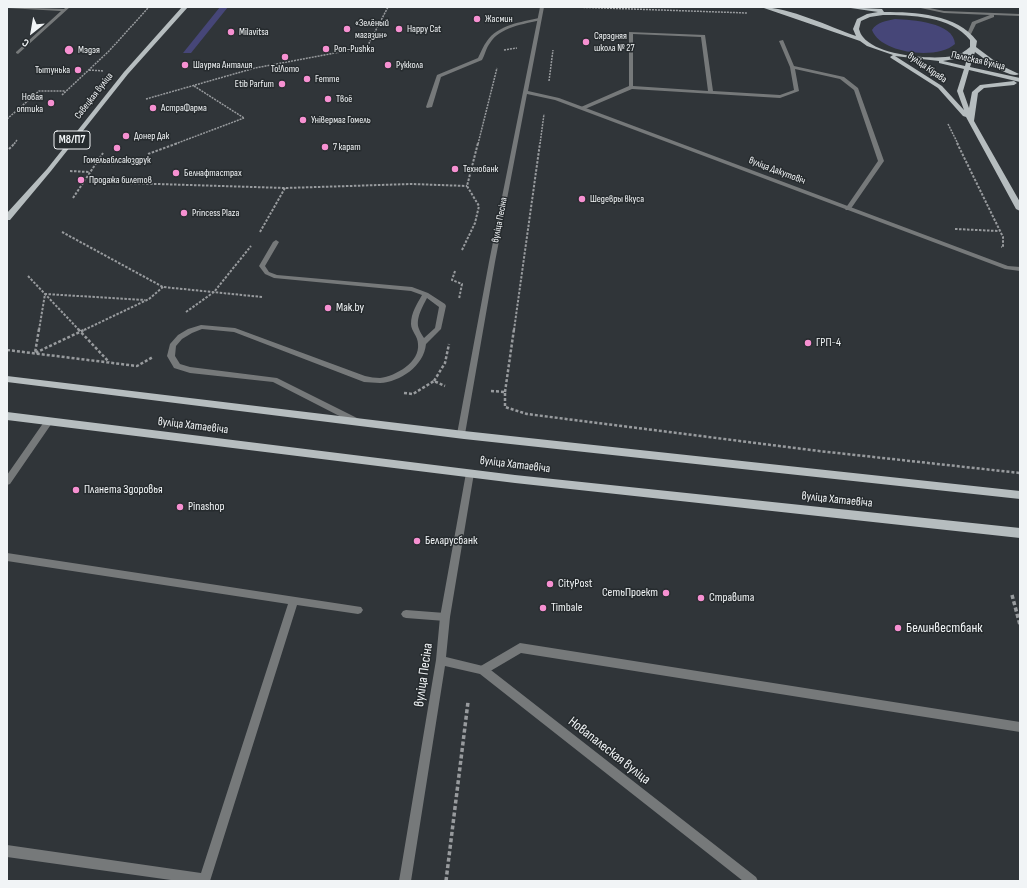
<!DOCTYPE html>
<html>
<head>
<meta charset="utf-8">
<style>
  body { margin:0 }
  #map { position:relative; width:1027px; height:888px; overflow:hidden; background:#303539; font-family:"Sofia Sans Condensed",sans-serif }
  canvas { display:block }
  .frame { position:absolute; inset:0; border:8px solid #f1f4f6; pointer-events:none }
  .north { position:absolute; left:12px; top:12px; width:40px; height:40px; -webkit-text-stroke:3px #262b2e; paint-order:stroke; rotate:211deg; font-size:11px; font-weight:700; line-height:16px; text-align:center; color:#f1f4f6 }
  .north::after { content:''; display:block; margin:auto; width:14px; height:18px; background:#f1f4f6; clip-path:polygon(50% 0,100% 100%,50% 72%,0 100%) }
</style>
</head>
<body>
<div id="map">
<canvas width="1027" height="888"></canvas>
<div class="frame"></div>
<div class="north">С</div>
</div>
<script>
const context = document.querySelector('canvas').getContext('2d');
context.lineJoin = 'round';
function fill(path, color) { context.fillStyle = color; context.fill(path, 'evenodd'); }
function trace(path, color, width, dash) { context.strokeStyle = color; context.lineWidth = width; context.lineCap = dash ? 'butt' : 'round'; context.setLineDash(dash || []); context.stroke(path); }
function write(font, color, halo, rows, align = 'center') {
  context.font = font + ' "Sofia Sans Condensed",sans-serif'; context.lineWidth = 3; context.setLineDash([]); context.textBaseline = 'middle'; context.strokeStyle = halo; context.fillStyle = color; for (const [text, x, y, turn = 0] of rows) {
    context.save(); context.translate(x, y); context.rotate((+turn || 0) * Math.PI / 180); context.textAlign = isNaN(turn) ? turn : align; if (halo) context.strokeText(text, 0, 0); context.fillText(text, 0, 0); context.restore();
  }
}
fill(new Path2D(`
  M 220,7 L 228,7 L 191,53 L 183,53 Z
  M 895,19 C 912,20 954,22 955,44 C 938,60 881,54 872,30 C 877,22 886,21 895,19 Z`), '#464678');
trace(new Path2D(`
  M 574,7 L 747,13
  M 504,50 L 517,48
  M 89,70 L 104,71
  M 549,81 L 553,50
  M 194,86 L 244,118
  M 62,95 L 109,51 L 149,7
  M 146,99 L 255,68 L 367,47 L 388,7
  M 7,119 L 39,91 L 65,91
  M 948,124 L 958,144
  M 14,144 L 17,140
  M 175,144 L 244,118
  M 478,144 L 497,68
  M 540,144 L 544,114`), '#989b9e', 1.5, [2, 1]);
trace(new Path2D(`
  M 957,143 L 1003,237 L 1003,247 L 1001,247
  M 9,149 L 15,143
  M 148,154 L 178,143
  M 70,171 L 89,172
  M 126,183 L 285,188 L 412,184 L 467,186
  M 73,198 L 103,153
  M 955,229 L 999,231
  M 62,232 L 163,287 L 262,297
  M 260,232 L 285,188
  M 462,250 L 475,223 L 479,206 L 467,186 L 478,143
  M 455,271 L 452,280 L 462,284 L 459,299
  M 28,276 L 79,330
  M 186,312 L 214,292 L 251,246
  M 39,330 L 45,294 L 145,300
  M 84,330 L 149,299 L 163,287
  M 514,330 L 540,143`), '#989b9e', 2, [2.5, 1.5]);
trace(new Path2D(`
  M 39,329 L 35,353 L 86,329
  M 78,329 L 109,362
  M 7,350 L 137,366 L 153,357
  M 434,381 L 445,363 L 449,344
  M 491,391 L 505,392 L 505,407 L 527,414 L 819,451 L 1020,473
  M 505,392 L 514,329
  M 404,393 L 413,394 L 434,381 L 445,386`), '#989b9e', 2.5, [3, 2]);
trace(new Path2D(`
  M 1012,595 L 1020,625
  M 446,881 L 468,702`), '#989b9e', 3.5, [4, 2.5]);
fill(new Path2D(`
  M 7,7 L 64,9 L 66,7 L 70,7 L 18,54 L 16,53 L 16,52 L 61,11 L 7,8 Z
  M 539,18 L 541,18 L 541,20 C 524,24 500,27 490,43 C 486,48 485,55 482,60 L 441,77 L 432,107 L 427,108 L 426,107 L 437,75 L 478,58 C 481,52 483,46 487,41 C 498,25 521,22 539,18 Z
  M 629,32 L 705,35 L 713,91 L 780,95 L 794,90 L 790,67 L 779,41 L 783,40 L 794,66 L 844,77 L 858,88 L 884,161 L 850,210 L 846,210 L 845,209 L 878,161 L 854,90 L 840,79 L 795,69 L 799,91 L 780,98 L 632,89 L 585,109 L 581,109 L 581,107 L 629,86 ZM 633,34 L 701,37 L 708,91 L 633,86 Z
  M 276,240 L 279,242 L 265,266 L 269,272 L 277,275 L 412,287 L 428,293 L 445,304 L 446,306 L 441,329 L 426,344 C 424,366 400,382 380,383 C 374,383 369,382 364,382 L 234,332 L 202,329 L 192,333 L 182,339 L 176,346 L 175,356 L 180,364 L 190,367 L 277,378 L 361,420 L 362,422 L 361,424 L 355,424 L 273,382 L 190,373 L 174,368 L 167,356 L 170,344 L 178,335 L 188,329 L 201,325 L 235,328 L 365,376 C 370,377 375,378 380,378 C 396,376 420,362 418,344 C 418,336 411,331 411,324 C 411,313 417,304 422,295 L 411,291 L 274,278 L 265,274 L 259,266 L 273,242 ZM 427,298 L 439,307 L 435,328 L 424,338 C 422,335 420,332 419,329 C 415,319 423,306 427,298 Z
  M 49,418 L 52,419 L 53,421 L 52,423 L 10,484 L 7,485 L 7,475 L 46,419 Z
  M 7,553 L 361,607 L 363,610 L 361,613 L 358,614 L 297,605 L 210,881 L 178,881 L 7,857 L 7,845 L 201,873 L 288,604 L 7,561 Z
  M 406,610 L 445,613 L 448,614 L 450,617 L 448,620 L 445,621 L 406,618 L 403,617 L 401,614 L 403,611 Z
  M 520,643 L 1020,722 L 1020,732 L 521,653 L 487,673 L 483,675 L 479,673 L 478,670 L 479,667 Z`), '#76797a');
fill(new Path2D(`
  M 540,7 L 544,7 L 528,91 L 559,98 L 1008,266 L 1020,267 L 1020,271 L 1005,269 L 555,100 L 527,94 L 495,262 L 465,434 L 464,436 L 458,436 L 457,434 L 489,262 Z
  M 916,7 L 925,7 L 944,11 L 1020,14 L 1020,16 L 994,15 L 994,17 L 976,24 L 971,34 L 969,35 L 967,34 L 972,22 L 990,15 L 944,13 Z
  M 470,470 L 473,471 L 474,473 L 450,617 L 446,657 L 487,667 L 756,877 L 758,881 L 743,881 L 480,674 L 445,666 L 411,881 L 399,881 L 436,660 L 440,617 L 466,473 L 467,471 Z`), '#76797a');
fill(new Path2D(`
  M 182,7 L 188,7 L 128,74 L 51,171 L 10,220 L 7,220 L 7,213 L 47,169 L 124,72 Z
  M 761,7 C 789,7 830,27 856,36 L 853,29 L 857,19 L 867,14 L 878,12 L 844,7 L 882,9 L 884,12 C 915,12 957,14 977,41 L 976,47 L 1000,65 L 1019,74 C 1010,80 983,58 975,52 L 970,67 L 1020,78 L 1020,82 L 969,70 L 963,91 L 969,108 L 972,92 L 980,85 L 1014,81 L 1017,83 L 1014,85 L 984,88 L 978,93 L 974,121 L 1020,202 L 1020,211 L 1016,209 L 966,117 L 963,116 L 938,88 L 891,58 L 890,57 L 893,55 L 867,46 L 860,41 ZM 883,15 C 911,15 951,16 970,40 L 970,47 C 965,51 960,55 954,56 C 932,60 878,56 863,37 C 861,35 860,32 859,29 L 861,21 L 870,17 ZM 968,54 L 965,66 L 943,61 L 960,58 ZM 895,56 L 939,61 L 939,63 L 964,69 L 957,91 L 964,110 L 942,86 Z
  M 7,376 L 464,431 L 1020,491 L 1020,499 L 464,439 L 7,382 Z
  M 7,412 L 515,475 L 1020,528 L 1020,538 L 515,483 L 7,420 Z`), '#b6bdbf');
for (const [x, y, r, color] of [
  [477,19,4,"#f690d1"],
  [347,29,4,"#f690d1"],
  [399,29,4,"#f690d1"],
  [231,32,4,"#f690d1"],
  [586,42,4,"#f690d1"],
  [326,49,4,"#f690d1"],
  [69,50,5,"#f690d1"],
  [285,57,4,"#f690d1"],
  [185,65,4,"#f690d1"],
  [388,65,4,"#f690d1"],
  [78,70,4,"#f690d1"],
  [307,79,4,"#f690d1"],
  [282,84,4,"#f690d1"],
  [328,99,4,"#f690d1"],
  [51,103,4,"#f690d1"],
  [153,108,4,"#f690d1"],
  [303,120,4,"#f690d1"],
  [126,136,4,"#f690d1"],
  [325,147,4,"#f690d1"],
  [117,148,4,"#f690d1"],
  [455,169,4,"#f690d1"],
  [176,173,4,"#f690d1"],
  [81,180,4,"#f690d1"],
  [582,199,4,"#f690d1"],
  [184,213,4,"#f690d1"],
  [328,308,4,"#f690d1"],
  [808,343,4,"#f690d1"],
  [76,490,4,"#f690d1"],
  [180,507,4,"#f690d1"],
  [417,541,4,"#f690d1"],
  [550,584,4,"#f690d1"],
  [666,593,4,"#f690d1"],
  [701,598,4,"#f690d1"],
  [543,608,4,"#f690d1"],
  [898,628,4,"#f690d1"]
]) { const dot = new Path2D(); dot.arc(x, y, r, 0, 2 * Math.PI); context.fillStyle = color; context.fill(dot); trace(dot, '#262b2e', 1.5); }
write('10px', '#f1f4f6', '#262b2e', [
  ["Жасмин",485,19],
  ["«Зелёный",355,23],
  ["магазин»",355,35],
  ["Happy Cat",407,29],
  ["Milavitsa",239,32],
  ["Сярэдняя",594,36],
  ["школа № 27",594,48],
  ["Pon-Pushka",334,49],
  ["Мэдэя",78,50],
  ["Шаурма Анталия",193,65],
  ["Руккола",396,65],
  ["То!Лото",285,69,"center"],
  ["Тытунька",70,70,"right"],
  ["Femme",315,79],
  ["Etib Parfum",274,84,"right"],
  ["Новая",43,97,"right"],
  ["оптика",43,109,"right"],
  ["Твоё",336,99],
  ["АстраФарма",161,108],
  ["Універмаг Гомель",311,120],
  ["Донер Дак",134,136],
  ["7 карат",333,147],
  ["Гомельаблсаюздрук",117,160,"center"],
  ["Технобанк",463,169],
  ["Белнафтастрах",184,173],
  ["Продажа билетов",89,180],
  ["Шедевры вкуса",590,199],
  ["Princess Plaza",192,213]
], 'left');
write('10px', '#f1f4f6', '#262b2e', [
  ["Палеская вуліца",978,61,13],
  ["вуліца Кірава",927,68,35],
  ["Савецкая вуліца",94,96,-52],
  ["вуліца Дакутовіч",777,171,21],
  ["вуліца Песіна",500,220,-79]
]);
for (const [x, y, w] of [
  [72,140,36]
]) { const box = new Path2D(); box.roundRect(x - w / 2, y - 9, w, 18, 3); context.fillStyle = '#262b2e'; context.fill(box); trace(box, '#f1f4f6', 1); }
write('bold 11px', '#f1f4f6', null, [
  ["М8/П7",72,140]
]);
write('12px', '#f1f4f6', '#262b2e', [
  ["Mak.by",336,308],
  ["ГРП-4",816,343],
  ["Планета Здоровья",84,490],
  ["Pinashop",188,507],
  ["Беларусбанк",425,541],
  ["CityPost",558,584],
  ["СетьПроект",658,593,"right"],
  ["Стравита",709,598],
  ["Timbale",551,608]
], 'left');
write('12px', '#f1f4f6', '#262b2e', [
  ["вуліца Хатаевіча",193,426,7],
  ["вуліца Хатаевіча",515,465,7],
  ["вуліца Хатаевіча",837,500,6]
]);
write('14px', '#f1f4f6', '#262b2e', [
  ["Белинвестбанк",906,628]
], 'left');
write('14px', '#f1f4f6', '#262b2e', [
  ["вуліца Песіна",424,675,-82],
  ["Новапалеская вуліца",609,751,38]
]);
</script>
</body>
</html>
